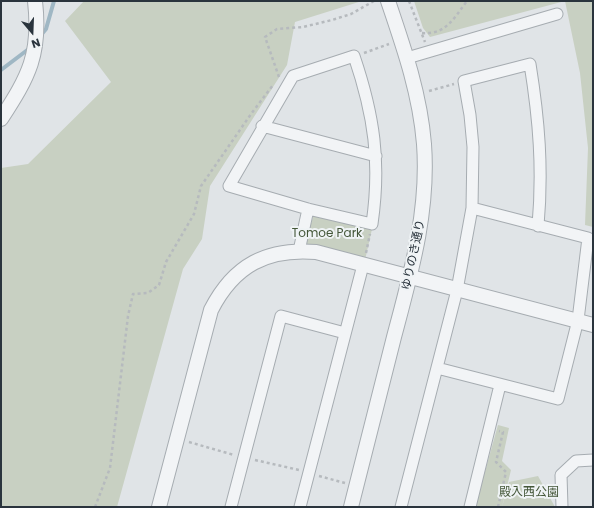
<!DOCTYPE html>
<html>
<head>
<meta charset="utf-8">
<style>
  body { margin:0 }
  #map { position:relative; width:594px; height:508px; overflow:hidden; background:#e0e4e7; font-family:Poppins,sans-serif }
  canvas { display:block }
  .frame { position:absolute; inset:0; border:2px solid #2a343d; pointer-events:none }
  .north { position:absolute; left:12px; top:12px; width:40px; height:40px; -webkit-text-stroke:3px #eff3f5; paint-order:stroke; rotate:161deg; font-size:11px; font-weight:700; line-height:16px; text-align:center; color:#2a343d }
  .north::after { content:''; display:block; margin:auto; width:14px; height:18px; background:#2a343d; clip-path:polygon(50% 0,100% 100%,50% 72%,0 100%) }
</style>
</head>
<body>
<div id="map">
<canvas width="594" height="508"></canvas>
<div class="frame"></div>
<div class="north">N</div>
</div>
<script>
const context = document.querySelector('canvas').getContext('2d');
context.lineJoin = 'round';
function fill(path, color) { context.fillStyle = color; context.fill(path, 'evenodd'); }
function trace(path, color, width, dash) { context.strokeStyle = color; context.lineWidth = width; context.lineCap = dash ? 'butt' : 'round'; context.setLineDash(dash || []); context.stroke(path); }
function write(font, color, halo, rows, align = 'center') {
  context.font = font + ' Poppins,"Noto Sans JP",sans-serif'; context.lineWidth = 4; context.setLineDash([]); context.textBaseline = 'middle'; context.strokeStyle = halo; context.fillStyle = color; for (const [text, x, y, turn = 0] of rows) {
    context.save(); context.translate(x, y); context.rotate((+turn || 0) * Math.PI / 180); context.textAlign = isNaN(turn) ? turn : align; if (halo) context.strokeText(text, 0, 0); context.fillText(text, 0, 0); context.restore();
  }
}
fill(new Path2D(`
  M 84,1 L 362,1 L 295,22 L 287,65 L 210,186 L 202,239 L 183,269 L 117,507 L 1,507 L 1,168 L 28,164 L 111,82 L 65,21 Z
  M 414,1 L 565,1 L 430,37 L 423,28 Z
  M 565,1 L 593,1 L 593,227 L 585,225 L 588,148 L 580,73 Z
  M 314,214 L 372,229 L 365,260 L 304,245 Z
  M 498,425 L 509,428 L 502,461 L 511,470 L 502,507 L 475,507 Z
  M 538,476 L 555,507 L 502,507 L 509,482 Z`), '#c8d0c2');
trace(new Path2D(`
  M 41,35 L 46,29 L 54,1
  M 1,70 L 30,48`), '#9fb7c4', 4);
const minor = new Path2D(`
  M 354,56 C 374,115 381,162 372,224 L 308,209 L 229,186 L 293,76 Z
  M 407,58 L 557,14
  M 262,126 L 376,156
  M 299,251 L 308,209
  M 437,368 L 558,399 L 578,320 L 588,238 L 472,208
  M 231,507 L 281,316 L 345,333
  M 300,507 L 363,265
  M 401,507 L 457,290 L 472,208 L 473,147 L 470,115 L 464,81 L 530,64 C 539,120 543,169 538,226
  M 470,507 L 500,385
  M 562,507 L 561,475 L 576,461 L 593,460`);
const tertiary = new Path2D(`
  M 1,119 C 29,76 41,54 35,1
  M 159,507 L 211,310 C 234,265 267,248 316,252 L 593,325
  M 351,507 C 365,450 380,394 394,337 C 411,273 429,211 424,144 C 420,94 404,48 388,1`);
trace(minor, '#a6acb1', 13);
trace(tertiary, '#a6acb1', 16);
trace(new Path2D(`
  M 409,1 L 425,42
  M 422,33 C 446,35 454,18 467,1
  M 364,53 L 389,44
  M 279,77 L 265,37 L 277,29 L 303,27 L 332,20 L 351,14 L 374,1
  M 429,91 L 454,84
  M 366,253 L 370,234
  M 189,442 L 234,455
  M 255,460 L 299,470
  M 319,476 L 345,483
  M 95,507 L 110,468 L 128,316 L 133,294 L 148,293 L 159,285 L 166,262 L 194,214 L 201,186 L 251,114 L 273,85
  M 498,507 L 506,472 L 496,462 L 503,432 L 499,431`), '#b6babe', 2.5, [3, 3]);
trace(minor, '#f2f4f6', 11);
trace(tertiary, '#f2f4f6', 14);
write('12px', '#445739', '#eff3f5', [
  ["Tomoe Park",327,234],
  ["殿入西公園",529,493]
]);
write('12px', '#2a343d', '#eff3f5', [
  ["ゆりのき通り",414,255,-78]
]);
</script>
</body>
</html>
